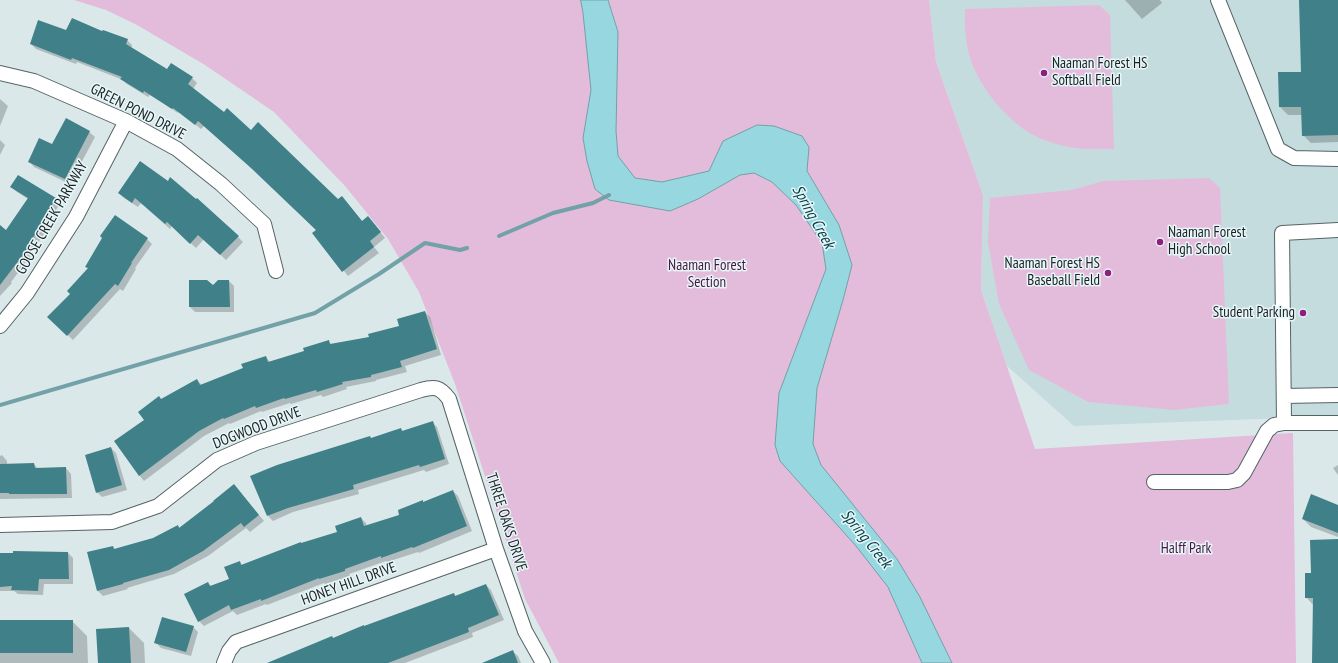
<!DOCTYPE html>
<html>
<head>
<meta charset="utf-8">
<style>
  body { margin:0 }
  canvas { display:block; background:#dae8ea }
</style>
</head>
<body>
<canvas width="1338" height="663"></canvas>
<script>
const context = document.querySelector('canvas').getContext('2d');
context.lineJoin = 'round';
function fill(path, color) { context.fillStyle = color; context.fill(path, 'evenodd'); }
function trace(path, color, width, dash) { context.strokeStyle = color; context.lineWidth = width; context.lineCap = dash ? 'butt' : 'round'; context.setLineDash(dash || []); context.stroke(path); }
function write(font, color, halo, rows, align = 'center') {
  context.font = font + ' "PT Sans Narrow",sans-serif'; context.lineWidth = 3; context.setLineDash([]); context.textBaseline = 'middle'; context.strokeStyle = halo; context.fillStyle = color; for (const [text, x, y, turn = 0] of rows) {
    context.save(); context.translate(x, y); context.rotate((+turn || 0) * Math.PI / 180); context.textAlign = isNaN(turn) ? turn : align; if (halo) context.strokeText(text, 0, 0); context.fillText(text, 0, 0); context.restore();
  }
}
fill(new Path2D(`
  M 929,0 L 1338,0 L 1338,416 L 1074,426 L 1006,365 L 981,290 L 983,195 L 936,62 Z`), '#c5dcde');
fill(new Path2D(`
  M 74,0 L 929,0 L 936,62 L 983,195 L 981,290 L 1035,449 L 1293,433 L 1296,663 L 559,663 L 525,599 L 455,384 L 419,292 L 388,239 L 345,186 L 274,112 L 205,65 L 137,25 L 106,10 Z
  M 1099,5 L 1110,15 L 1114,149 C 1099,149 1082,150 1068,147 C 1055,144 1036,138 1025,130 C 1002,114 983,90 972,64 C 966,47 964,27 965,9 Z
  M 1209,178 L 1220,188 L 1229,404 L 1174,410 L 1088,402 L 1029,370 L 999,304 L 988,242 L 990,198 L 1071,190 L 1104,181 Z`), '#e4bcdb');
const water = new Path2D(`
  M 581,0 L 608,0 L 618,32 L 616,131 L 618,156 L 635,178 L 662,182 L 709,171 L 723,141 L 757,125 L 774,126 L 802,136 L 809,147 L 807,171 L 839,225 L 852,265 L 843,300 L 817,388 L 813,444 L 821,465 L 897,559 L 920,597 L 952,663 L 922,663 L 888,587 L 856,546 L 780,461 L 775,445 L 779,393 L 826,269 L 822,243 L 796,205 L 772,182 L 754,173 L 740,175 L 698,199 L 670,211 L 609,200 L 595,189 L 587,161 L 583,138 L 591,90 L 583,13 Z`);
fill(water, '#97d8e0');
trace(water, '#72a1a7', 1);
fill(new Path2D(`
  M 1125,0 L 1160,0 L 1162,3 L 1142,19 Z
  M 1300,0 L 1338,0 L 1338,142 L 1311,143 L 1303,135 L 1302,115 L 1288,115 L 1280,107 L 1302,73 Z
  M 67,31 L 103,33 L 127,40 L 132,45 L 131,49 L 167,70 L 192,78 L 197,83 L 193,89 L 224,114 L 251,131 L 338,201 L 342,197 L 363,222 L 373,223 L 385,238 L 374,247 L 379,253 L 348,276 L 314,233 L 317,231 L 258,173 L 204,126 L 201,129 L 179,112 L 178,113 L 150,95 L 148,97 L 127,84 L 123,80 L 77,62 L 76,64 L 36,49 L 31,44 Z
  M 0,99 L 8,106 L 0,126 Z
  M 89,132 L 95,137 L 70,184 L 34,167 L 29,161 L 52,146 Z
  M 0,140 L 5,145 L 0,155 Z
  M 140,163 L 238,237 L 243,242 L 226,260 L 204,239 L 196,248 L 172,226 L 170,229 L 141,203 L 138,207 L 124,198 L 119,193 Z
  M 12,187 L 55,198 L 60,203 L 48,224 L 50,225 L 32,252 L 33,253 L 11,282 L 12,283 L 0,296 L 0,226 L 6,231 L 28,199 L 17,192 Z
  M 147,239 L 152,244 L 135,268 L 136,269 L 123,291 L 120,289 L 73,340 L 49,317 L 71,294 L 89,269 L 86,267 Z
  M 229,281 L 234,286 L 234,312 L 195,312 L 190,307 L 214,286 Z
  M 425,312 L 430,317 L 441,355 L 405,366 L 407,372 L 376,380 L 376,381 L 346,387 L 347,389 L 323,397 L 321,395 L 291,404 L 290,403 L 262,412 L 261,411 L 230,424 L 229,423 L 204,436 L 144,481 L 139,475 L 145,420 L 161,400 L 197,380 L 202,385 L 244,368 L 266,357 L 270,362 L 305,352 L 328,341 L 332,345 L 370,338 L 400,327 Z
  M 432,422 L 437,427 L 449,464 L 426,472 L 424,470 L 358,490 L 359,494 L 293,512 L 273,521 L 268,516 L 372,439 L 401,429 L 403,432 Z
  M 111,448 L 116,453 L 127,490 L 102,497 L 97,492 Z
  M 2,455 L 7,461 L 7,465 L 34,464 L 38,469 L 66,468 L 71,474 L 72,498 L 0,499 L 0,456 Z
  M 1338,465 L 1338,475 L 1333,468 Z
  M 234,485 L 264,521 L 250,532 L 246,528 L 208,556 L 174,574 L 127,588 L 128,589 L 103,596 L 98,591 L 113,547 L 115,550 L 153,539 L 178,526 L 180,528 L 215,502 Z
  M 453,491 L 458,496 L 472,531 L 419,553 L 418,552 L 387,562 L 386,561 L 349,574 L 350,576 L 325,584 L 324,583 L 267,605 L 266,604 L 237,615 L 233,611 L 204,626 L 199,621 L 208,583 L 211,586 L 230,579 L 240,562 L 243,566 L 338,533 L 361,518 L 366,523 L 367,527 L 401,516 L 423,502 L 424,503 Z
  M 1338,506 L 1338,537 L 1311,527 L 1303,519 Z
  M 1338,540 L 1338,663 L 1313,663 L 1314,606 L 1306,597 L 1312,574 Z
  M 68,553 L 73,558 L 73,584 L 44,584 L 43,595 L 18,594 L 14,591 L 0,591 L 0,554 Z
  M 486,585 L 491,590 L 504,620 L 472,633 L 473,637 L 405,663 L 284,663 L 333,639 L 454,594 L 456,597 Z
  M 72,621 L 87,636 L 88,663 L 0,663 L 0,622 Z
  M 193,627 L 198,632 L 191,656 L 161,648 L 155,642 Z
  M 129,628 L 144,643 L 145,663 L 99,663 Z
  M 512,651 L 518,656 L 521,663 L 489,663 Z`), '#0003');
trace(new Path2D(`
  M 499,236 L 553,213 L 593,203 L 609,195
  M 0,405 L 315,313 L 379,274 L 425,243 L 460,250 L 467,248`), '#72a1a7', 4);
fill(new Path2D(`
  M 1299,0 L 1338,0 L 1338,135 L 1302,136 L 1301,107 L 1279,107 L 1278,72 L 1301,72 Z
  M 72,18 L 102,31 L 103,30 L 128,39 L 126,44 L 167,69 L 171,63 L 193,77 L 188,84 L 224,112 L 227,108 L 251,130 L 258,122 L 338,199 L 342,196 L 362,221 L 368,216 L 381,232 L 370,241 L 374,247 L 342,272 L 312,233 L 316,230 L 251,168 L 198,121 L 195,125 L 173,108 L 172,109 L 144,91 L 143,93 L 120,79 L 122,77 L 72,58 L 71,60 L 30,44 L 38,20 L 66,30 Z
  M 66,118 L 90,131 L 65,179 L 28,162 L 39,138 L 52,144 Z
  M 140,161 L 168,181 L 170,177 L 196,199 L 197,198 L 239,236 L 220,255 L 198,235 L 190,244 L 167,222 L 165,224 L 135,198 L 132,203 L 118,193 Z
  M 18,175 L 56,198 L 44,218 L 46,219 L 27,246 L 29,247 L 0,285 L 0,225 L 6,230 L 28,198 L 10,187 Z
  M 115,215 L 148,238 L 131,263 L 132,263 L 118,286 L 115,284 L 67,336 L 47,317 L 70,294 L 67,291 L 88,268 L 85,267 L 102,238 L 100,236 Z
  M 189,280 L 207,280 L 213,285 L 218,280 L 229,280 L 230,307 L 189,307 Z
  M 425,311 L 437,349 L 400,361 L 402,367 L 371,375 L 371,377 L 342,382 L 343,384 L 317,392 L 316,390 L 285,399 L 284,398 L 256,408 L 255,406 L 224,419 L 223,418 L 199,431 L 139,476 L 114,441 L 144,420 L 138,412 L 159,396 L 161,399 L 197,379 L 200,385 L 243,368 L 241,364 L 266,356 L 268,362 L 304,351 L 303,348 L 329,340 L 330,344 L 369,337 L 368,334 L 399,326 L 397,319 Z
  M 433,421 L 445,459 L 420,467 L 419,465 L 353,485 L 354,489 L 288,508 L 267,516 L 250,476 L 277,465 L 341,445 L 370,436 L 371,438 L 401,428 L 402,431 Z
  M 111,447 L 122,485 L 96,493 L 85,455 Z
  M 34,463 L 35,468 L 66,467 L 67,494 L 9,494 L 9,493 L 0,493 L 0,464 Z
  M 234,484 L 259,515 L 244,527 L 241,523 L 203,551 L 169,570 L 123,583 L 123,584 L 97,591 L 87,552 L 113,546 L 114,549 L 153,538 L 178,525 L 179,528 L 214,501 L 213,501 Z
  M 453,490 L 467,526 L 413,548 L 412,547 L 381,558 L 381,556 L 345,569 L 345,571 L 319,579 L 319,578 L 261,601 L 261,599 L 231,610 L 229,605 L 198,622 L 184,594 L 208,582 L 210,586 L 229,579 L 224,567 L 240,561 L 241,565 L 301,542 L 301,543 L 337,532 L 335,526 L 361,517 L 364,526 L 399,515 L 398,510 L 423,500 L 423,502 Z
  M 1311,494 L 1338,505 L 1338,533 L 1302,519 Z
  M 1338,539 L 1338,663 L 1312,663 L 1313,598 L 1305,598 L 1305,573 L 1311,573 L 1310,540 Z
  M 13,551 L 68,552 L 69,579 L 39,579 L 38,591 L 11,590 L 12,586 L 0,587 L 0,553 L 13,553 Z
  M 486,584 L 499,615 L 468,628 L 469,632 L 388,663 L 267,663 L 332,636 L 333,638 L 364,625 L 364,626 L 454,593 L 455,596 Z
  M 162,617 L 194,626 L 186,652 L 154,643 Z
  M 0,620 L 73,620 L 73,653 L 0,653 Z
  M 129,627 L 131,663 L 98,663 L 96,629 Z
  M 513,650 L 518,663 L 482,663 Z`), '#408088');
const minor = new Path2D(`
  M 1218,0 L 1278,149 L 1294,158 L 1338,159
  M 0,73 L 34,81 L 126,121 L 177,149 L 221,184 L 264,224 L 276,271
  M 0,326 L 27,293 L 76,217 L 126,121
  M 1284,396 L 1338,395
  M 1284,423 L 1282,233 L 1338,230
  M 1154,482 L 1228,482 L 1237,480 L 1244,473 L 1267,431 L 1274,425 L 1284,423 L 1338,423
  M 0,525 L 112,522 L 158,506 L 217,460 L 256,443 L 421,390 C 435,386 440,387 449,399 L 496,549 L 525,631 L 543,663
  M 224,663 L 229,651 L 236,642 L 496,549`);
trace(minor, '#566364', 16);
trace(minor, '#fff', 14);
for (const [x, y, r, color] of [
  [1044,73,4,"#8e1e7f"],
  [1160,242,4,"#8e1e7f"],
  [1108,273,4,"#8e1e7f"],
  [1303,313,4,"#8e1e7f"]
]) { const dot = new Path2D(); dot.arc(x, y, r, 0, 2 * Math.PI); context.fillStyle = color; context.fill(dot); trace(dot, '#e7f6f8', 1.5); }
write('15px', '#1c2122', '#e7f6f8', [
  ["Naaman Forest HS",1052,64],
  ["Softball Field",1052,81],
  ["Naaman Forest",1168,233],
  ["High School",1168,250],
  ["Naaman Forest HS",1100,264,"right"],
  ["Baseball Field",1100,281,"right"],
  ["Student Parking",1295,313,"right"]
], 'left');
write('15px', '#1c2122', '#e7f6f8', [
  ["GREEN POND DRIVE",138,112,27],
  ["GOOSE CREEK PARKWAY",52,218,-60],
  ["DOGWOOD DRIVE",257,428,-21],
  ["THREE OAKS DRIVE",506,522,72],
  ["HONEY HILL DRIVE",349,584,-20]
]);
write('15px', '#491641', '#e7f6f8', [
  ["Naaman Forest",707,266],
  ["Section",707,283],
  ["Halff Park",1186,549]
]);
write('italic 16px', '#003d44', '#e7f6f8', [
  ["Spring Creek",813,217,61],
  ["Spring Creek",866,539,51]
]);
</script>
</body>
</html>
